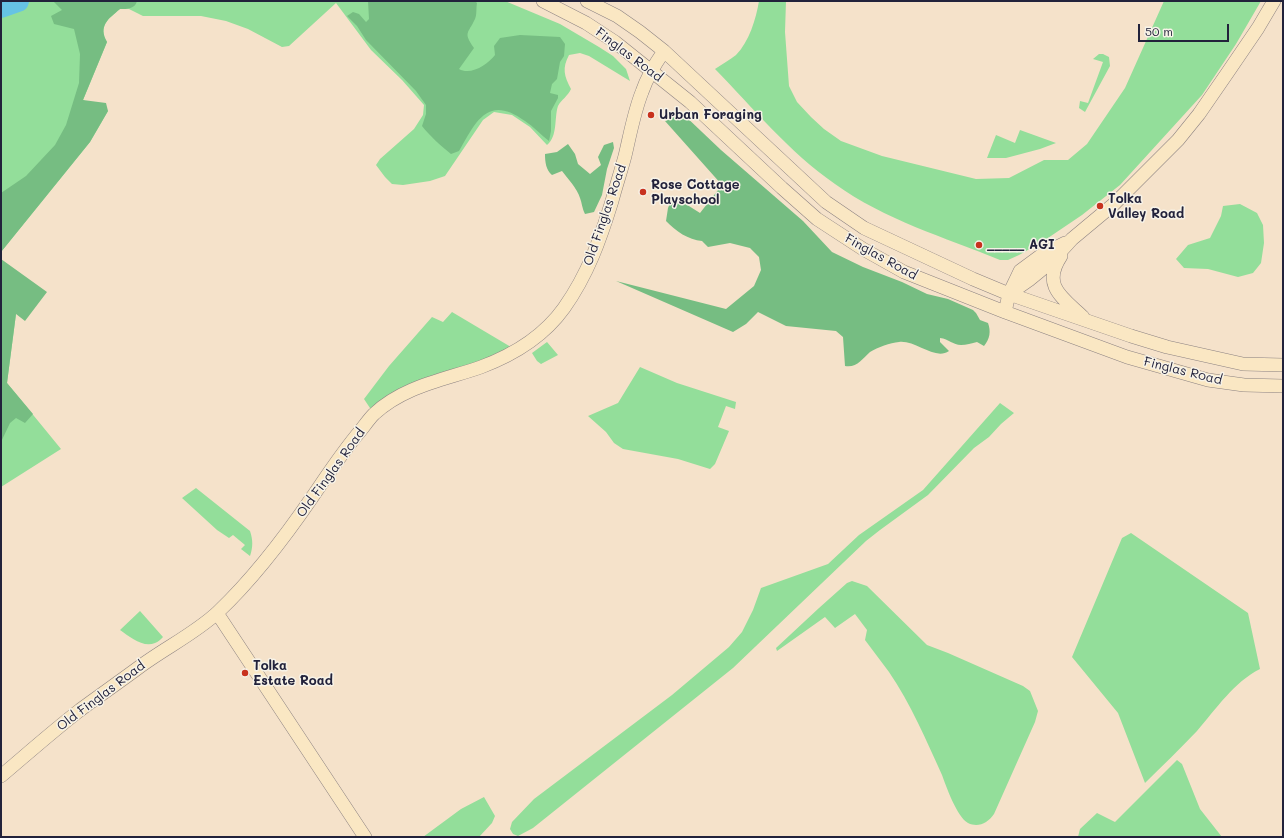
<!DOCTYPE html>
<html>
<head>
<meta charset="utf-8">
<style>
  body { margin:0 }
  #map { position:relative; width:1284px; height:838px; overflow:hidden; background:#f5e2ca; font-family:Mali,sans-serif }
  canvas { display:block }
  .frame { position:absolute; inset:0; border:2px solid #22223b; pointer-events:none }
  .scale { position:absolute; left:1138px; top:24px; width:91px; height:18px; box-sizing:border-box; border:2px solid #22223b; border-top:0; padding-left:5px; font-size:12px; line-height:14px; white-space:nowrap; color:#22223b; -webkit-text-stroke:3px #f7f3e8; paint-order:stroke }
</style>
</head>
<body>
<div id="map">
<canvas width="1284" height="838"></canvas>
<div class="frame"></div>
<div class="scale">50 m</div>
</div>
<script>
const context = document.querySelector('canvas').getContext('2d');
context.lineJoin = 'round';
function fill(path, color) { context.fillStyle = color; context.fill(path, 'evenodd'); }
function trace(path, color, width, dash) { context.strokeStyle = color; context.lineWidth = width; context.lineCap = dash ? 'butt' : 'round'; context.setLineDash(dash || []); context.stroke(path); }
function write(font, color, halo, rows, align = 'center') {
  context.font = font + ' Mali,sans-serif'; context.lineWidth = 3; context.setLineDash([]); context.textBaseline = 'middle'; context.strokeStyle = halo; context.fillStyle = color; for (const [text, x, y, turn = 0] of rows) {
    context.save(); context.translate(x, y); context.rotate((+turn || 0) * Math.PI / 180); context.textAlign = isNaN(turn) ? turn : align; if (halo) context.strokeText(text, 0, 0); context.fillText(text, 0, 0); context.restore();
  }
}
fill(new Path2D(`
  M 1,1 L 505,1 L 560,24 L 599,47 L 613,56 L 626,69 L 630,81 L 589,56 L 580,53 L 569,55 C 562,68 564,76 571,89 C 568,96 561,100 558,106 C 554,118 558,136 547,145 L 530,127 L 512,115 L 494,112 L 483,120 L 445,176 L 430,181 L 403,185 L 392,184 L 385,177 L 376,165 L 380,159 L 414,129 L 423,115 L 424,105 L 402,80 L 371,50 L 336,3 L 289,46 L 282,47 L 248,29 L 226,21 L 201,16 L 143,16 L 129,9 L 120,9 C 108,19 98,26 107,42 L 83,100 L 108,111 L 90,142 L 1,252 Z
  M 759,1 L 786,1 L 785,32 L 789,86 L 797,102 L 811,117 L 824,129 L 841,141 L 882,156 L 976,179 L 1009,178 L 1044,160 L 1068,160 L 1087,144 L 1125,88 L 1164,1 L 1261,1 L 1236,44 L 1202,95 L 1120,185 L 1082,215 L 1042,242 L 1019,255 L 1008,260 L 1000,260 C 944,237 885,220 835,184 C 789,152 754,109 715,69 C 722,64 730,60 736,55 C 749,42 756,19 759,1 Z
  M 1099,54 L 1103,54 L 1109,57 L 1110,66 L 1085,112 L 1079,108 L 1080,101 L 1088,103 L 1103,62 L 1093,59 Z
  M 1020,130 L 1056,143 L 1040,149 L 1006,158 L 987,158 L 996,135 L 1015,143 Z
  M 1240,204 L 1257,213 L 1263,225 L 1264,243 L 1261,263 L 1253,273 L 1238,277 L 1208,269 L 1184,268 L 1176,259 L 1188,245 L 1210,238 L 1221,216 L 1223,206 Z
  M 1,259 L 16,314 L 7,383 L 61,449 L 1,487 Z
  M 452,312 L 516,350 L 438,379 L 374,414 L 364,399 L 389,366 L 432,317 L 443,322 Z
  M 547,342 L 558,355 L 541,364 L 537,361 L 532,353 Z
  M 640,367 L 677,383 L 736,402 L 735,409 L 726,406 L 718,427 L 729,431 L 715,464 L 710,469 L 678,459 L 623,449 L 614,443 L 606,432 L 588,416 L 618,403 Z
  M 1000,403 L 1014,413 L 1001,424 L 989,437 L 974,448 L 928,495 L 880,530 L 866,541 L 733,668 L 533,828 L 518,836 L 513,834 L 510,829 L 512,822 L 534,799 L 672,695 L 729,647 L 742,632 L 753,610 L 761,588 L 828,564 L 859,535 L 923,490 Z
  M 196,488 L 250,531 C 253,540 253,547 250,556 L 241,549 L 245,545 L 233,535 L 229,538 L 217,530 L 182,498 Z
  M 1131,533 L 1248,613 L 1260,669 C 1234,682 1216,709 1197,731 C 1180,749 1162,766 1145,783 L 1118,713 L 1072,657 L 1122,538 Z
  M 852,581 L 867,586 L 927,645 L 948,653 L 1023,686 L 1030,691 L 1038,711 L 1035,722 L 994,814 C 988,823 978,828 968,823 C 957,817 946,786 942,775 C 926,740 911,704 889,672 C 881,661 873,651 865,640 L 867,630 L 855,614 L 835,628 L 825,617 L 777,651 L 776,648 L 819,608 L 847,583 Z
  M 140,611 L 163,637 C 161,639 158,642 155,643 C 143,648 130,637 120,630 Z
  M 1177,760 L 1182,764 L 1200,809 L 1222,837 L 1078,837 L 1080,829 L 1097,813 L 1115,822 Z
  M 484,797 L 495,816 L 492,823 L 479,837 L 423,837 L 461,809 Z`), '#93de9a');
fill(new Path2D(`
  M 53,1 L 137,1 C 135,9 127,9 120,9 C 108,19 98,26 107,42 L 83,100 L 106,103 L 108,111 L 90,142 L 1,252 L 1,193 L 26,176 L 55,145 L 66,125 L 79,83 L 80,54 L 74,29 L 54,24 L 51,16 L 62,10 Z
  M 368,1 L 475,1 L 477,3 C 476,8 477,15 475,19 C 468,34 463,32 474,48 L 459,69 C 471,76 488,64 495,55 L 494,46 L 500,38 L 520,35 L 560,37 L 565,44 L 564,56 L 560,62 L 557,79 L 552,84 L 550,93 L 558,95 L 558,98 L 551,111 L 551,131 L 549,141 C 541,135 534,127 525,121 C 488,94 476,121 459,151 L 451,154 C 442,147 428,134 422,126 L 426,114 L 426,105 L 416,91 L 366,40 L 357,26 L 347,16 L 353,12 L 359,14 L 366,22 L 369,19 Z
  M 682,113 L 721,150 L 803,221 L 832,252 L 863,267 L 902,282 L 927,294 L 948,299 L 973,310 L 976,313 L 980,320 L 988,323 C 991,331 990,339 984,346 L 977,342 C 972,343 966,345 961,345 C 953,345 949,339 940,338 L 940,342 L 949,351 C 935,361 916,340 899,342 C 890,343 878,347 870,352 C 862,359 857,368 845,366 L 843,337 L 836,331 L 786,326 L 758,312 L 746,324 L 733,332 L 616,281 L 726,309 L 754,286 L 761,270 L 759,257 L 750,248 L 730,243 L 708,247 L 702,241 C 688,240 676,231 666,221 L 668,208 L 673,196 L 700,213 L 722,185 L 665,121 Z
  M 613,142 L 614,148 L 607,169 L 602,195 L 594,212 L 585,214 C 582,208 582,203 580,198 C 577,188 568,179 562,171 L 552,175 C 546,170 545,162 545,154 L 557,152 L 568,144 L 575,154 L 578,164 L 590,174 L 601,165 L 598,157 L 604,145 Z
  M 1,259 L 47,292 L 25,321 L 16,314 L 7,383 L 33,414 L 25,423 L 16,418 L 10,423 L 1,442 Z`), '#76bd82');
trace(new Path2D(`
  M 1,7 L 18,1`), '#66c3e4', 22);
const secondary = new Path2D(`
  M 543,1 L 586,23 L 615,42 L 690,102 L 782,188 L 817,219 L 863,249 L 904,272 L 1005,312 L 1127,357 L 1208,380 L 1244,385 L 1283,386
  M 587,1 L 617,16 L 640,32 L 664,51 L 826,202 L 864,228 L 973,279 L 1009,294 L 1131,336 L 1167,347 L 1243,364 L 1283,365
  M 1061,256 C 1041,286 1063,298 1083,317
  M 1009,294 L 1029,280 L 1051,262 L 1072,239 L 1114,204 L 1178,140 L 1199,114 L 1228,72 L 1258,28 L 1274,1
  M 1005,312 L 1009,294 L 1020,271 L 1043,254 L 1065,243
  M 217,613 L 365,837
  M 1,776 C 27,754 53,731 80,710 C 99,696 119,682 138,668 C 163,649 196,633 218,612 C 254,578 285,537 313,496 C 328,474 343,451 361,430 C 365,425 369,419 374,414 C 404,386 444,380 481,367 C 513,355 544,336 564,308 C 588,274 600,240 612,201 C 616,186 621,171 625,156 C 630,135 634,112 642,92 C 647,77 655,64 664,51`);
trace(secondary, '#8c8282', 14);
trace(secondary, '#fae7c3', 13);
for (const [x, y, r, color] of [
  [651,115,4,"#c8321e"],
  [643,192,4,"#c8321e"],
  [1100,206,4,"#c8321e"],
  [979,245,4,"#c8321e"],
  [245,673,4,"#c8321e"]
]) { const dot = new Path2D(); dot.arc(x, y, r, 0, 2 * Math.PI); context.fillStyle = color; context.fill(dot); trace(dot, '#f7f3e8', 1.5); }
write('13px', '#22223b', '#f7f3e8', [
  ["Finglas Road",629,55,37],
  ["Old Finglas Road",605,215,-71],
  ["Finglas Road",881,257,29],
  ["Finglas Road",1183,371,14],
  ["Old Finglas Road",331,473,-54],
  ["Old Finglas Road",101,696,-37]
]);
write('bold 13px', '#22223b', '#f7f3e8', [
  ["Urban Foraging",659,115],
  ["Rose Cottage",651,185],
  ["Playschool",651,200],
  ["Tolka",1108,199],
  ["Valley Road",1108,214],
  ["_____ AGI",987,245],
  ["Tolka",253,666],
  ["Estate Road",253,681]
], 'left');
</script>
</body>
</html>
